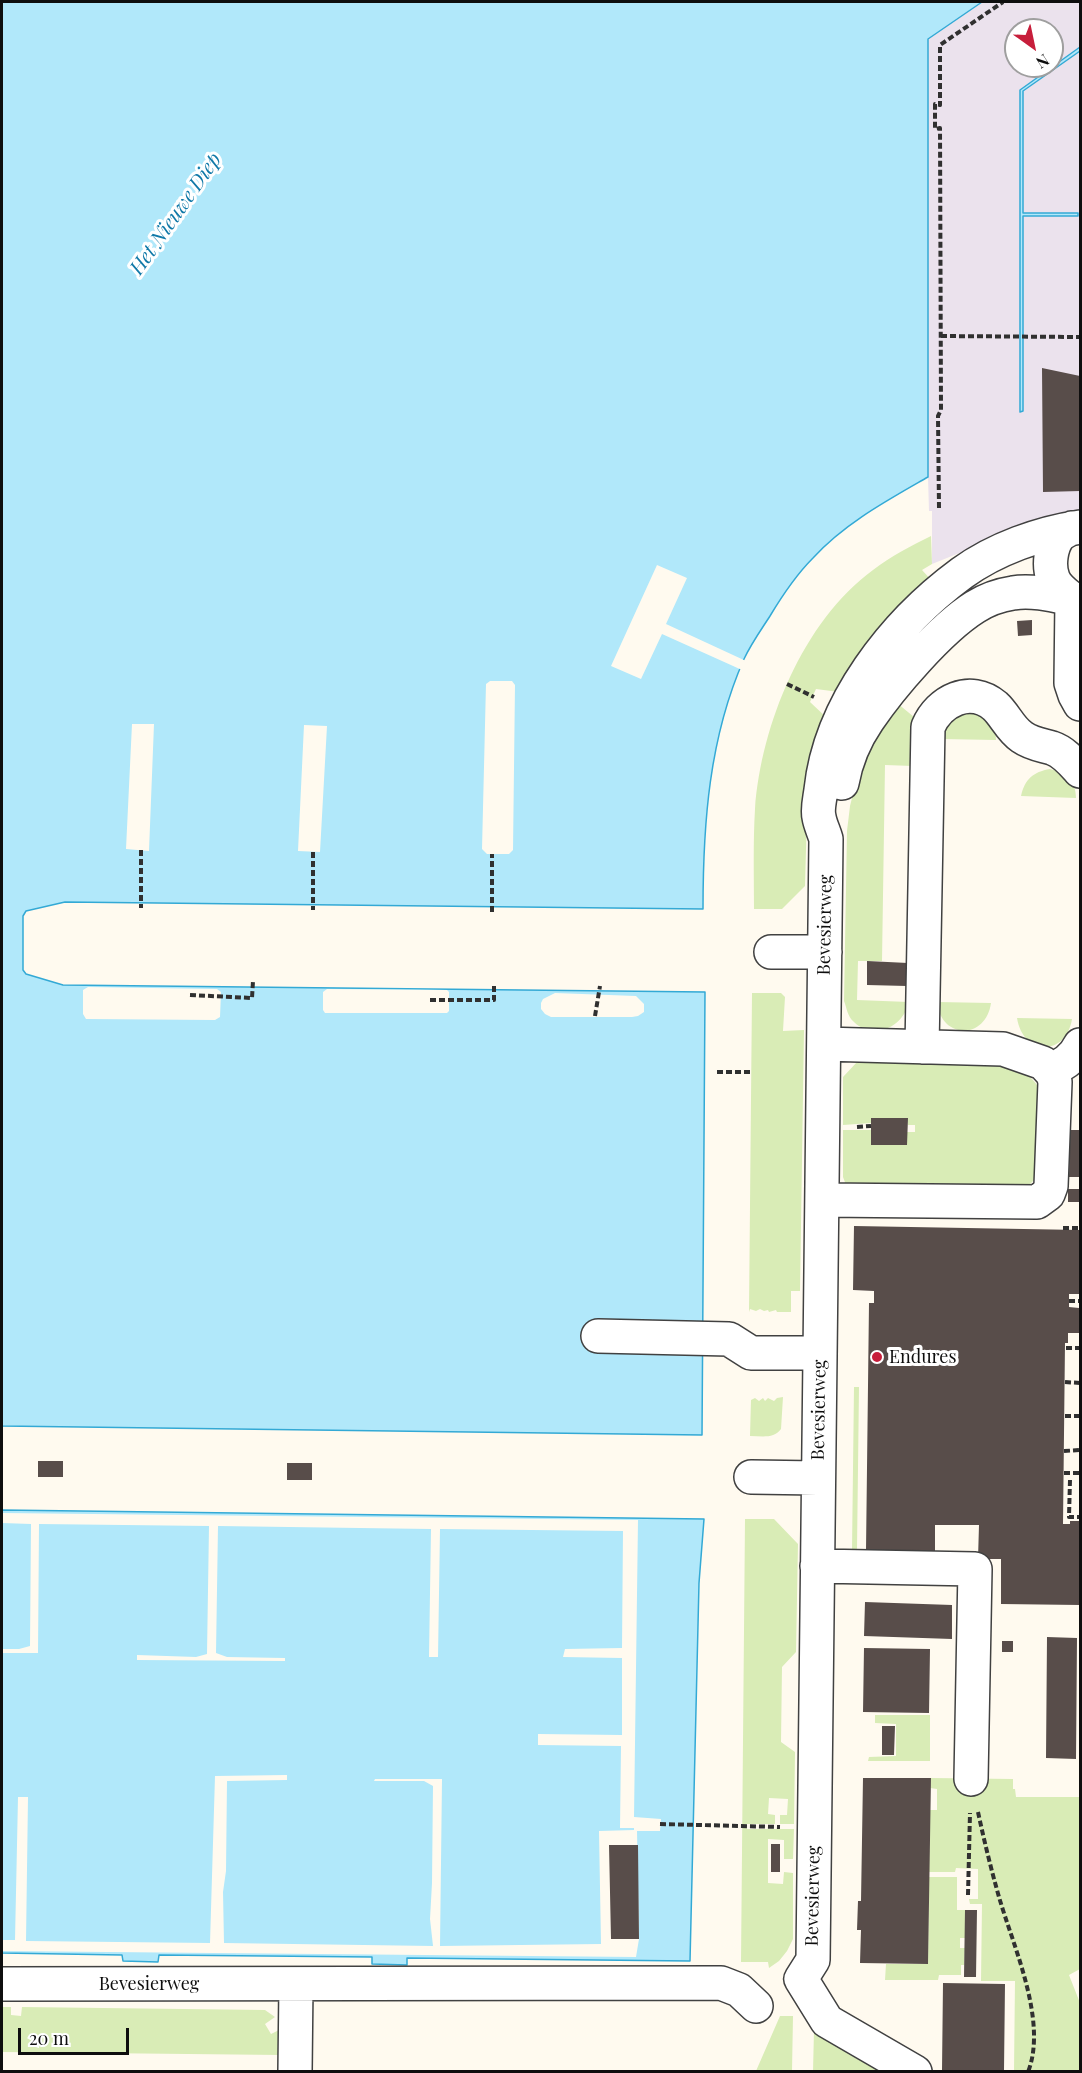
<!DOCTYPE html>
<html>
<head>
<meta charset="utf-8">
<style>
  body { margin:0 }
  #map { position:relative; width:1082px; height:2073px; overflow:hidden; background:#fffaef; font-family:"Playfair Display",serif }
  canvas { display:block }
  .frame { position:absolute; inset:0; border:3px solid #0e0e0e; pointer-events:none }
  .north { position:absolute; left:1004px; top:18px; width:60px; height:60px; box-sizing:border-box; background:#fff; border:2px solid #9f9f9f; border-radius:50%; rotate:147deg; font-size:16px; font-weight:700; line-height:24px; text-align:center; color:#0e0e0e }
  .north::after { content:''; display:block; margin:auto; width:21px; height:27px; background:#c71e3b; clip-path:polygon(50% 0,100% 100%,50% 72%,0 100%) }
  .scale { position:absolute; left:18px; top:2028px; width:111px; height:27px; box-sizing:border-box; border:3px solid #0e0e0e; border-top:0; padding-left:8px; font-size:18px; line-height:21px; white-space:nowrap; color:#0e0e0e; -webkit-text-stroke:4px #fff; paint-order:stroke }
</style>
</head>
<body>
<div id="map">
<canvas width="1082" height="2073"></canvas>
<div class="frame"></div>
<div class="north">N</div>
<div class="scale">20 m</div>
</div>
<script>
const context = document.querySelector('canvas').getContext('2d');
context.lineJoin = 'round';
function fill(path, color) { context.fillStyle = color; context.fill(path, 'evenodd'); }
function trace(path, color, width, dash) { context.strokeStyle = color; context.lineWidth = width; context.lineCap = dash ? 'butt' : 'round'; context.setLineDash(dash || []); context.stroke(path); }
function write(font, color, halo, rows, align = 'center') {
  context.font = font + ' "Playfair Display",serif'; context.lineWidth = 6; context.setLineDash([]); context.textBaseline = 'middle'; context.strokeStyle = halo; context.fillStyle = color; for (const [text, x, y, turn = 0] of rows) {
    context.save(); context.translate(x, y); context.rotate((+turn || 0) * Math.PI / 180); context.textAlign = isNaN(turn) ? turn : align; if (halo) context.strokeText(text, 0, 0); context.fillText(text, 0, 0); context.restore();
  }
}
fill(new Path2D(`
  M 982,2 L 1080,2 L 1080,512 L 1024,527 L 932,564 L 932,511 L 929,511 L 928,477 L 928,39 ZM 1016,30 L 1052,30 L 1052,66 L 1016,66 Z`), '#ebe2ed');
fill(new Path2D(`
  M 931,536 L 932,564 L 922,570 L 933,582 L 839,692 L 816,689 L 810,702 L 827,718 L 807,813 L 805,886 L 782,909 L 754,909 C 754,876 753,842 755,809 C 761,725 803,621 873,570 C 891,556 911,546 931,536 Z
  M 897,703 L 914,717 L 913,766 L 885,765 L 882,961 L 858,961 L 857,1000 L 909,1002 C 904,1026 874,1042 854,1022 C 847,1016 847,1008 844,1001 L 847,831 L 850,806 L 855,786 L 871,742 Z
  M 969,711 C 985,715 996,723 996,740 L 941,739 C 945,719 952,718 969,711 Z
  M 1050,769 C 1066,772 1076,781 1076,798 L 1021,796 C 1025,779 1033,772 1050,769 Z
  M 752,993 L 781,993 L 785,997 L 783,1031 L 804,1030 L 800,1291 L 791,1291 L 791,1312 L 777,1312 L 776,1310 L 769,1312 L 768,1310 L 764,1311 L 760,1309 L 756,1311 L 750,1309 L 749,1312 Z
  M 937,1002 L 991,1003 C 986,1040 941,1040 937,1002 Z
  M 1017,1018 L 1072,1019 C 1066,1057 1023,1056 1017,1018 Z
  M 857,1062 L 1008,1066 C 1022,1071 1031,1075 1039,1088 L 1037,1177 L 1027,1187 L 846,1185 L 843,1177 L 843,1130 L 871,1130 L 871,1145 L 907,1145 L 907,1132 L 915,1132 L 915,1125 L 908,1125 L 907,1118 L 872,1118 L 871,1123 L 843,1125 L 843,1077 Z
  M 854,1387 L 859,1387 L 857,1549 L 852,1550 Z
  M 783,1397 L 781,1429 C 774,1439 762,1436 750,1436 L 751,1400 L 755,1398 L 759,1401 L 763,1398 L 765,1401 L 768,1398 L 774,1401 L 777,1398 Z
  M 745,1519 L 774,1519 L 798,1544 L 796,1652 L 782,1667 L 781,1742 L 795,1752 L 794,1824 L 780,1824 L 780,1815 L 787,1815 L 788,1799 L 769,1798 L 768,1814 L 775,1815 L 775,1824 L 746,1824 L 747,1829 L 794,1829 L 793,1859 L 784,1859 L 784,1840 L 768,1839 L 768,1883 L 783,1884 L 784,1872 L 793,1873 L 793,1939 L 787,1951 L 779,1961 L 769,1968 L 768,1962 L 741,1962 Z
  M 875,1715 L 930,1715 L 930,1761 L 868,1761 L 869,1757 L 896,1756 L 896,1724 L 875,1723 Z
  M 931,1778 L 1013,1779 L 1013,1789 L 1015,1789 L 1016,1797 L 1080,1797 L 1080,1969 L 1069,1975 L 1080,2003 L 1080,2071 L 1014,2071 L 1015,1981 L 981,1981 L 982,1904 L 970,1904 L 969,1899 L 978,1899 L 978,1869 L 956,1868 L 955,1872 L 929,1872 L 930,1810 L 937,1810 L 937,1789 L 930,1788 Z
  M 929,1877 L 957,1877 L 957,1910 L 965,1910 L 965,1938 L 960,1938 L 960,1948 L 965,1948 L 964,1965 L 961,1965 L 961,1975 L 939,1975 L 938,1980 L 885,1980 L 886,1964 L 928,1964 Z
  M 2,2007 L 11,2007 L 11,2015 L 21,2016 L 22,2007 L 265,2010 L 275,2017 L 265,2024 L 271,2034 L 281,2029 L 281,2055 L 2,2052 Z
  M 780,2016 L 793,2016 L 792,2071 L 756,2071 Z
  M 814,2030 L 886,2072 L 813,2072 Z`), '#d9ecb6');
const water = new Path2D(`
  M 2,2 L 982,2 L 928,39 L 928,477 C 888,500 845,523 813,558 C 796,575 782,596 770,616 C 761,630 751,644 744,659 C 709,738 703,824 703,909 L 65,902 L 26,911 L 23,916 L 23,970 L 26,974 L 63,985 L 705,992 L 702,1435 L 2,1426 Z
  M 1080,47 L 1080,51 L 1023,91 L 1023,213 L 1078,213 L 1078,216 L 1023,216 L 1023,411 L 1020,412 L 1020,90 Z
  M 2,1510 L 704,1519 L 699,1583 L 690,1961 L 407,1958 L 407,1965 L 372,1964 L 372,1957 L 159,1955 L 158,1962 L 123,1961 L 122,1955 L 2,1953 Z`);
fill(water, '#b1e8fa');
trace(water, '#33a9d5', 1.5);
fill(new Path2D(`
  M 657,565 L 687,578 L 666,624 L 746,661 L 742,670 L 662,634 L 641,679 L 611,666 Z
  M 490,681 L 512,681 L 515,685 L 513,850 L 509,854 L 487,854 L 482,849 L 486,684 Z
  M 132,724 L 154,724 L 149,851 L 126,849 Z
  M 304,725 L 327,726 L 320,852 L 298,851 Z
  M 88,987 L 217,989 L 221,992 L 220,1017 L 215,1020 L 86,1019 L 83,1014 L 83,990 Z
  M 327,989 L 447,990 L 449,992 L 449,1011 L 447,1013 L 325,1013 L 323,1010 L 323,992 Z
  M 555,993 L 636,996 L 644,1004 L 644,1012 L 638,1016 L 632,1017 L 551,1017 L 545,1014 L 541,1009 L 541,1003 L 543,999 Z
  M 2,1513 L 638,1520 L 634,1817 L 661,1819 L 660,1831 L 637,1831 L 639,1939 L 636,1957 L 2,1951 L 2,1940 L 15,1940 L 18,1797 L 28,1797 L 26,1941 L 210,1943 L 215,1776 L 287,1775 L 287,1780 L 227,1781 L 226,1871 L 223,1892 L 224,1943 L 433,1946 L 430,1919 L 432,1883 L 433,1786 L 424,1781 L 374,1781 L 375,1779 L 442,1779 L 440,1946 L 601,1944 L 599,1831 L 634,1830 L 634,1828 L 620,1828 L 621,1746 L 538,1745 L 538,1734 L 622,1735 L 622,1658 L 563,1657 L 565,1649 L 622,1648 L 623,1531 L 440,1529 L 438,1657 L 429,1657 L 431,1529 L 218,1526 L 216,1653 L 227,1657 L 285,1658 L 285,1661 L 137,1660 L 137,1655 L 196,1657 L 207,1654 L 209,1526 L 39,1524 L 38,1653 L 2,1653 L 2,1649 L 19,1649 L 30,1646 L 31,1524 L 2,1523 Z`), '#fffaef');
fill(new Path2D(`
  M 1042,368 L 1080,376 L 1080,491 L 1043,492 Z
  M 1032,620 L 1032,635 L 1018,636 L 1017,621 Z
  M 867,961 L 908,963 L 907,986 L 867,985 Z
  M 871,1118 L 908,1118 L 907,1145 L 871,1145 Z
  M 1070,1130 L 1080,1130 L 1080,1177 L 1069,1177 Z
  M 1068,1189 L 1080,1189 L 1080,1202 L 1068,1202 Z
  M 854,1226 L 1080,1230 L 1080,1294 L 1069,1294 L 1069,1307 L 1079,1308 L 1079,1333 L 1068,1333 L 1068,1343 L 1065,1343 L 1063,1524 L 1070,1524 L 1070,1521 L 1080,1521 L 1080,1605 L 1001,1604 L 1001,1559 L 978,1559 L 979,1525 L 935,1525 L 935,1551 L 866,1550 L 869,1303 L 874,1303 L 874,1291 L 853,1290 Z
  M 38,1461 L 63,1461 L 63,1477 L 38,1477 Z
  M 287,1463 L 312,1463 L 312,1480 L 287,1480 Z
  M 865,1602 L 952,1605 L 952,1639 L 864,1636 Z
  M 1047,1637 L 1077,1638 L 1076,1759 L 1046,1758 Z
  M 1002,1641 L 1013,1641 L 1013,1652 L 1002,1652 Z
  M 864,1648 L 930,1649 L 929,1713 L 863,1712 Z
  M 882,1726 L 895,1726 L 894,1755 L 882,1755 Z
  M 863,1778 L 931,1778 L 928,1964 L 860,1963 L 861,1930 L 857,1930 L 858,1901 L 861,1901 Z
  M 771,1844 L 780,1844 L 780,1872 L 771,1872 Z
  M 609,1845 L 638,1845 L 639,1939 L 611,1939 Z
  M 965,1910 L 977,1910 L 976,1977 L 964,1977 Z
  M 943,1983 L 1005,1984 L 1004,2070 L 942,2070 Z`), '#584d4a');
const minor = new Path2D(`
  M 1072,528 C 1068,530 1062,533 1059,536 C 1051,546 1048,565 1053,578 C 1056,587 1065,593 1072,599
  M 1072,599 L 1071,683 L 1075,695 L 1080,704
  M 842,783 C 846,760 855,739 868,720 C 891,686 940,629 975,607 C 986,600 1000,595 1013,593 C 1034,589 1060,597 1080,601
  M 771,952 L 825,952
  M 922,1047 L 928,727 C 939,701 970,685 995,706 C 1005,715 1010,729 1022,737 C 1032,744 1042,745 1052,748 C 1064,752 1072,762 1080,771
  M 1050,1070 C 1064,1065 1074,1058 1080,1045
  M 823,1200 L 1037,1202 L 1048,1194 L 1051,1186 L 1055,1082 L 1053,1074 L 1043,1063 L 1003,1049 L 824,1044
  M 598,1336 L 729,1339 L 751,1353 L 820,1353
  M 751,1477 L 818,1478
  M 817,1566 L 975,1569 L 971,1779
  M 2,1984 L 721,1983 L 739,1990 L 756,2006
  M 295,2072 L 296,1984
  M 915,2072 L 827,2021 L 801,1979 L 813,1960 L 826,839 C 824,832 820,824 819,817 C 817,809 820,798 821,790 C 830,704 894,623 962,573 C 995,549 1040,533 1080,527`);
trace(minor, '#414141', 36);
trace(new Path2D(`
  M 941,336 L 1080,337
  M 939,508 L 938,416 L 941,410 L 940,128 L 935,129 L 935,104 L 940,105 L 940,45 L 1003,2
  M 787,684 L 814,697
  M 141,850 L 141,908
  M 313,852 L 313,910
  M 492,912 L 492,854
  M 190,995 L 252,998 L 253,981
  M 430,1000 L 494,1000 L 494,985
  M 595,1016 L 600,986
  M 717,1072 L 751,1072
  M 857,1127 L 871,1126
  M 1063,1228 L 1080,1228
  M 1069,1301 L 1080,1301
  M 1066,1348 L 1080,1348
  M 1065,1382 L 1080,1383
  M 1065,1416 L 1080,1416
  M 1064,1451 L 1080,1450
  M 1064,1473 L 1080,1473
  M 1070,1480 L 1069,1517 L 1080,1517
  M 978,1812 C 984,1840 991,1869 999,1897 C 1013,1946 1048,2021 1028,2072
  M 660,1824 L 780,1827
  M 968,1895 L 970,1813`), '#303030', 4, [6, 3]);
trace(minor, '#fff', 33);
for (const [x, y, r, color] of [
  [877,1357,6,"#c71e3b"]
]) { const dot = new Path2D(); dot.arc(x, y, r, 0, 2 * Math.PI); context.fillStyle = color; context.fill(dot); trace(dot, '#fff', 2); }
write('18px', '#0e0e0e', '#fff', [
  ["Bevesierweg",825,925,-89],
  ["Bevesierweg",819,1410,-89],
  ["Bevesierweg",813,1896,-89],
  ["Bevesierweg",149,1984]
]);
write('18px', '#0e0e0e', '#fff', [
  ["Endures",889,1357]
], 'left');
write('italic 20px', '#1079a8', '#fff', [
  ["Het Nieuwe Diep",176,214,-55]
]);
</script>
</body>
</html>
